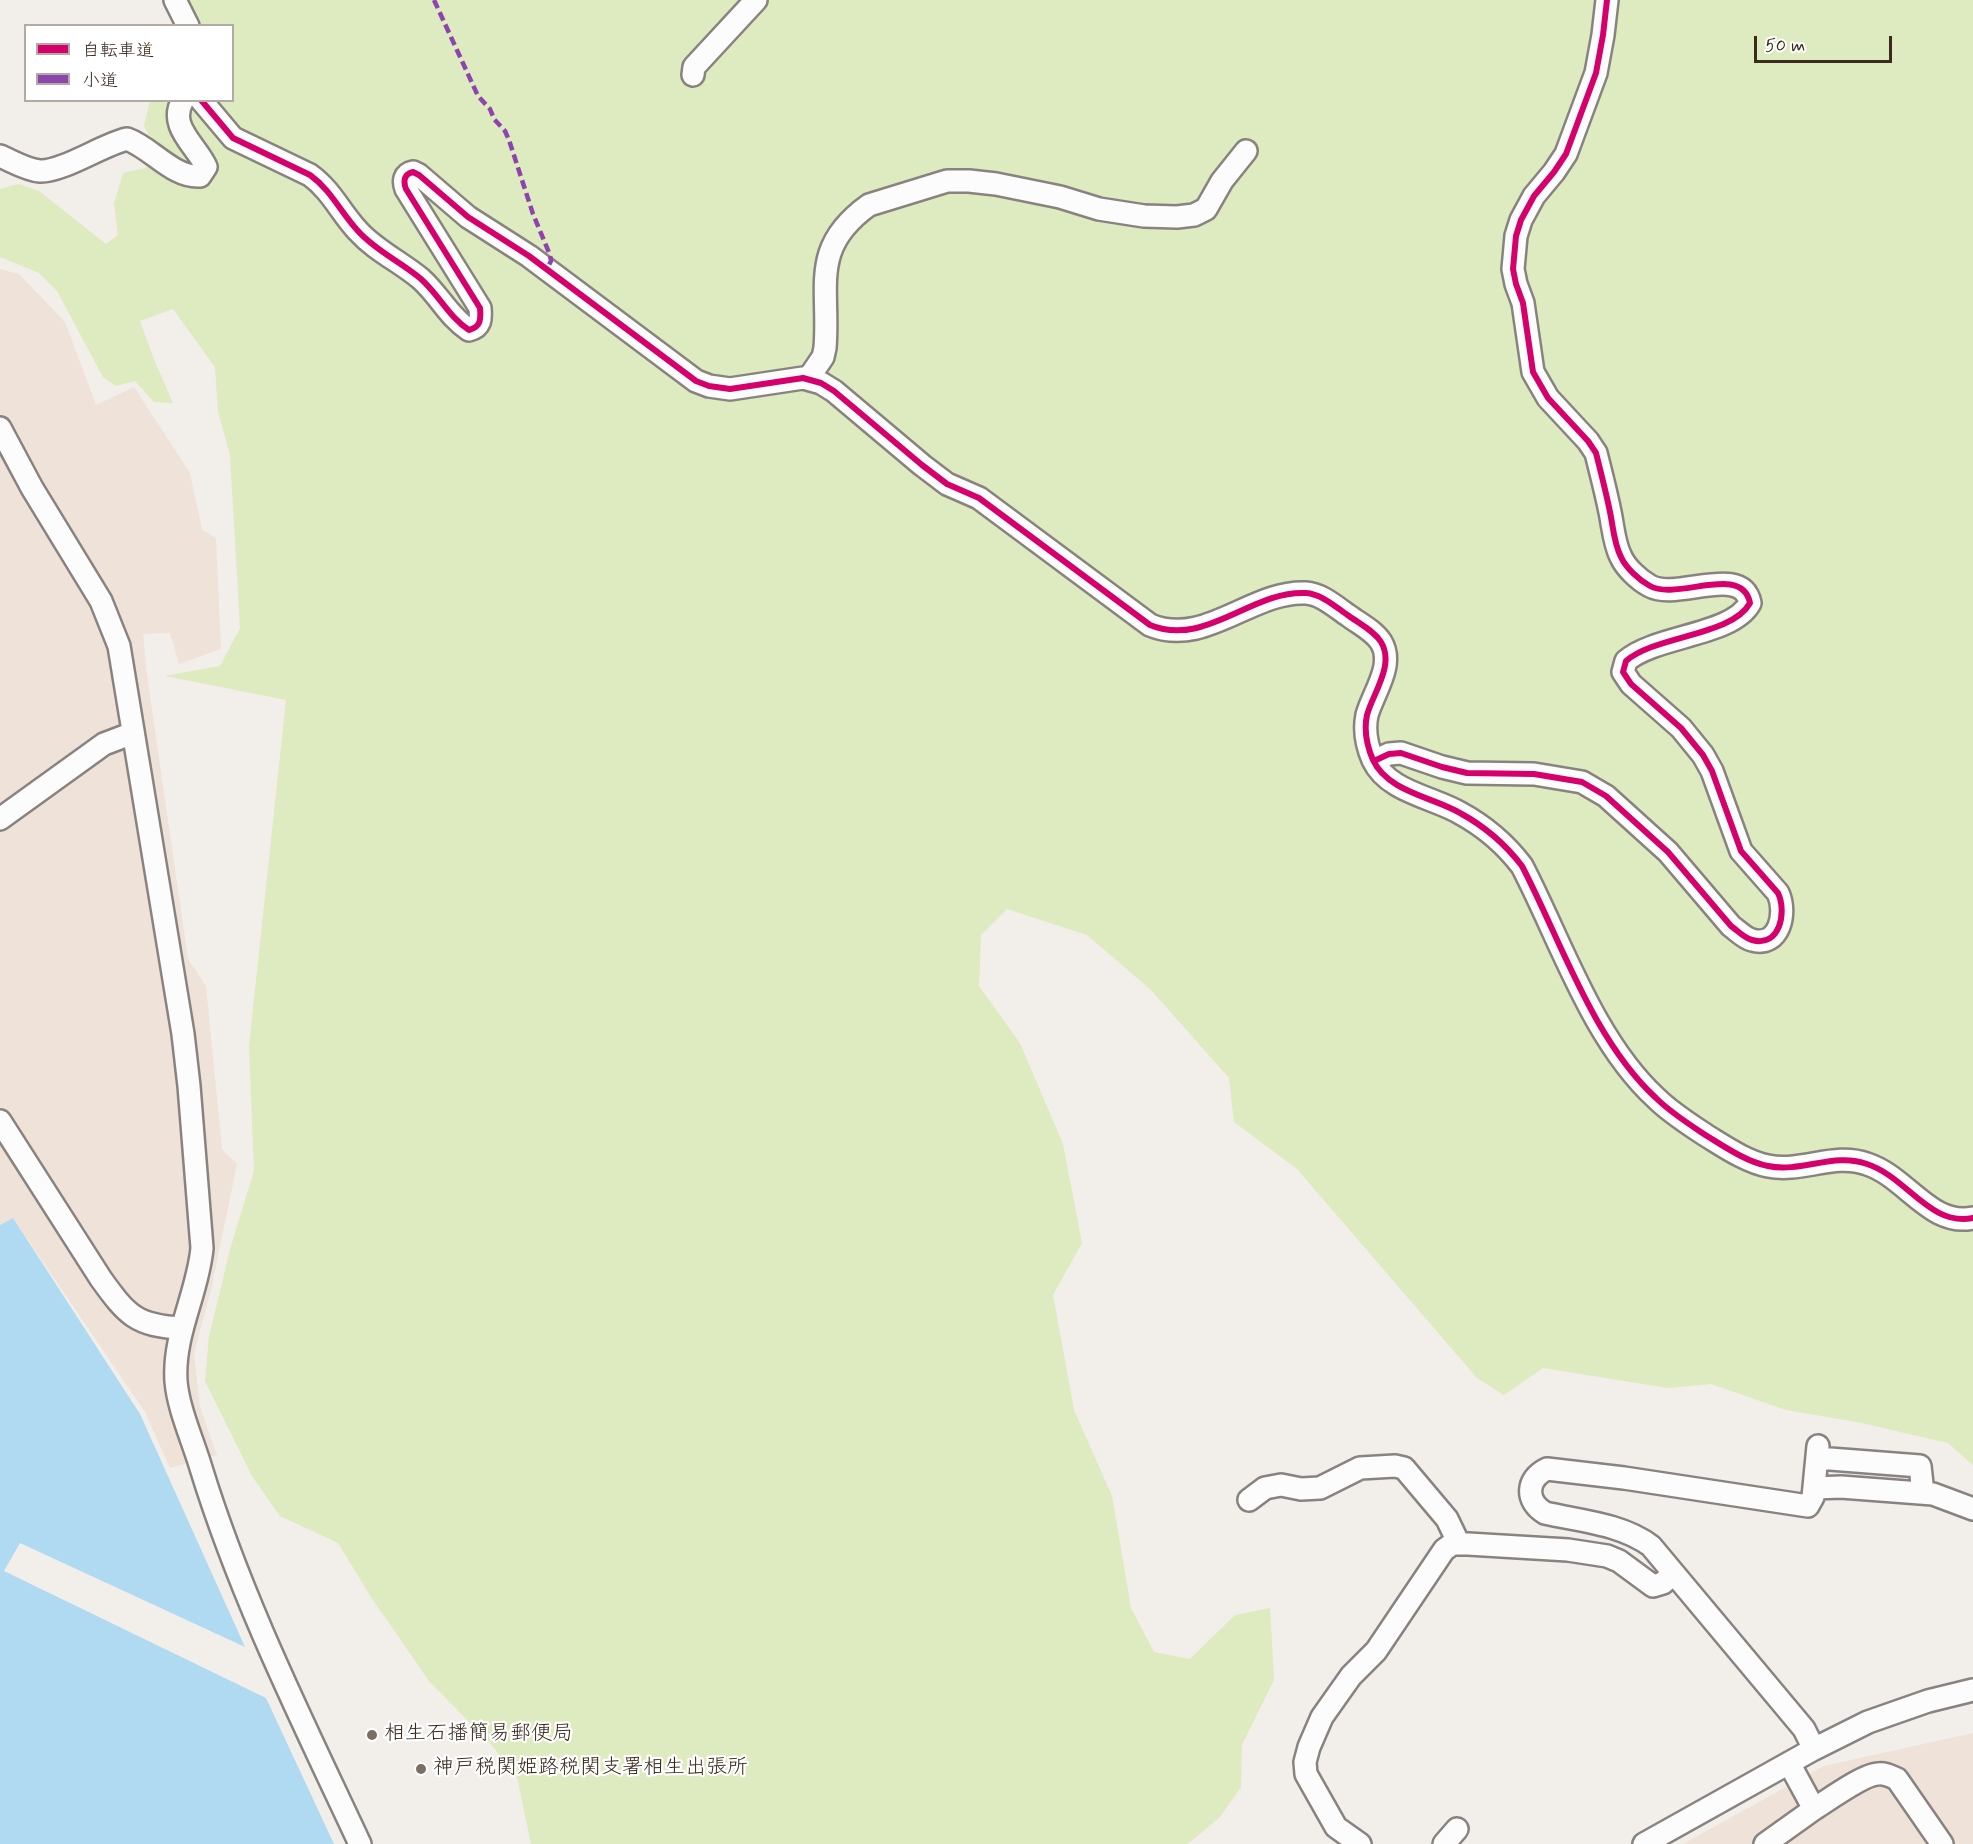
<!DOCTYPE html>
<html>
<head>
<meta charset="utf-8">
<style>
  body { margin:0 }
  #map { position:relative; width:1973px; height:1844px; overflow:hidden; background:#f2eeea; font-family:Mynerve,"Klee One",sans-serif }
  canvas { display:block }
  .legend { position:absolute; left:24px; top:24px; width:210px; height:78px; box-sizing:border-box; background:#fff; border:2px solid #b1aaa5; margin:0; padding:8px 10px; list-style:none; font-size:18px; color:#3b2a1e }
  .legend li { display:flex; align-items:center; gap:12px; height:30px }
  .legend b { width:30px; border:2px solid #b1aaa5 }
  .scale { position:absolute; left:1754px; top:36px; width:138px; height:27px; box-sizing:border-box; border:3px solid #3b2a1e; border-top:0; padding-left:8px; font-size:18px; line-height:21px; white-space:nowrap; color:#3b2a1e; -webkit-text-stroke:4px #fff; paint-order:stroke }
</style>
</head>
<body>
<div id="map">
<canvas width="1973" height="1844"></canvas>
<ul class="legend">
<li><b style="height:8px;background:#d6006c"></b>自転車道</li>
<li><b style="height:8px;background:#8e44ad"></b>小道</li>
</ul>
<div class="scale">50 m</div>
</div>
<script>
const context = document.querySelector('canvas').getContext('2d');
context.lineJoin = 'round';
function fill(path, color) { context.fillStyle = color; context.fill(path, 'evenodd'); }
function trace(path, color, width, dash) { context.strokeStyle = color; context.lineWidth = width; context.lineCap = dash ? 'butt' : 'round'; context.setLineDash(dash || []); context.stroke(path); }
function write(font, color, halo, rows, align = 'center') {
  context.font = font + ' Mynerve,"Klee One",sans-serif'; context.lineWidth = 4.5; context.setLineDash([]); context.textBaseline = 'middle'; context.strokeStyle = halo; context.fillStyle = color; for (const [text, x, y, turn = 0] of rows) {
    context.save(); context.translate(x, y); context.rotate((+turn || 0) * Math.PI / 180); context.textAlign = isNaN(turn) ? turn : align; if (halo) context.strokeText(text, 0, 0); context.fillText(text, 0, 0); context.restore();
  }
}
fill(new Path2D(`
  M 0,269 L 19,274 L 65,322 L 96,405 L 134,387 L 190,473 L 202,530 L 216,538 L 221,649 L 179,664 L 170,633 L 143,634 L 147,675 L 188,959 L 206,986 L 222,1149 L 237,1164 L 211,1290 L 194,1353 L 200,1407 L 217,1455 L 170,1468 L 145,1412 L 13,1218 L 0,1225 Z
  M 1973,1733 L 1973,1844 L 1683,1844 L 1824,1766 Z`), '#efe2d8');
fill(new Path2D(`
  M 187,0 L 1973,0 L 1973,1465 L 1948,1443 L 1857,1422 L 1786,1410 L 1711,1384 L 1668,1388 L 1543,1368 L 1504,1395 L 1477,1378 L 1297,1169 L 1234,1122 L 1229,1078 L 1151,990 L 1087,935 L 1007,909 L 981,935 L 979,986 L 1020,1043 L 1063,1144 L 1082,1243 L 1053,1295 L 1074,1410 L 1112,1496 L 1131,1608 L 1154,1652 L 1190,1659 L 1235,1615 L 1270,1608 L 1274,1680 L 1242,1745 L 1241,1787 L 1220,1817 L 1188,1844 L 531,1844 L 517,1777 L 490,1743 L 429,1681 L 371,1597 L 338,1543 L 280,1516 L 252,1476 L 205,1381 L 209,1336 L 231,1246 L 254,1171 L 249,1046 L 286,700 L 165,676 L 220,666 L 240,628 L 230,455 L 218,411 L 215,367 L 173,309 L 140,321 L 155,362 L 173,403 L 154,402 L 135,381 L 116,386 L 103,377 L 57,291 L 39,273 L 0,257 L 0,189 L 18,184 L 39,191 L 106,244 L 118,235 L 114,204 L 123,173 L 149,167 L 158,152 L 144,126 L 150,101 L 232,100 L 232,26 L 202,25 Z`), '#deeabf');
fill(new Path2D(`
  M 13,1218 L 140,1414 L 245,1647 L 20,1543 L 4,1571 L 266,1698 L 334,1844 L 0,1844 L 0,1225 Z`), '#b0daf1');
const minor = new Path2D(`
  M 175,0 L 188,26
  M 693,75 L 694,67 L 756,0
  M 201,100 L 233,138 L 310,175 C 331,190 341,213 358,231 C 376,251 401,262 421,279 C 439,295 449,317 469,330 C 481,327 481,319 480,308 L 406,189 C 403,181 404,174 413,172 L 419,175 L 468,217 L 529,256 L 696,381 L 709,386 L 730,389 L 803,378 L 821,383 L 834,391 L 922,465 L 947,484 L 979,498 L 1150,625 C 1205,648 1252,590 1306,593 C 1322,594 1337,608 1349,616 C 1360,624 1374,631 1381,642 C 1395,665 1373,693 1367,715 C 1364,729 1367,746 1373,760 C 1388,792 1433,797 1460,813 C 1484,826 1506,845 1522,866 C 1561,941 1593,1040 1656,1098 C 1671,1113 1689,1124 1707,1136 C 1725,1147 1747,1162 1768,1166 C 1802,1173 1834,1152 1867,1164 C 1907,1177 1930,1227 1973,1218
  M 0,156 C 12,161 27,170 40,171 C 62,172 102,145 127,139 C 152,148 173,178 200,176 L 206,167 C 197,146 167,126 183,100
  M 808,379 L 823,357 L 825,348 C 830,287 809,248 869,205 L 947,181 L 969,181 L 996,184 L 1060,197 L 1099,209 L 1144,216 L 1177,217 L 1194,215 L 1206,209 L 1222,181 L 1246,151
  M 0,428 L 32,488 L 101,601 L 119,646 L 183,1034 L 189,1086 L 202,1248 C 198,1293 173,1334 176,1381 C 178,1408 193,1441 201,1468 C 241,1598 302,1720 360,1844
  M 1374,761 L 1389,754 L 1401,753 L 1442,767 L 1467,773 L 1534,774 L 1582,782 L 1606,796 L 1668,852 L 1731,926 C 1738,931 1744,938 1752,940 C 1780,948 1787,912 1778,893 L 1741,851 L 1712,771 L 1703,755 L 1681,728 L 1631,684 L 1623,672 L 1626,661 C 1656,635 1732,636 1750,603 C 1742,563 1677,601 1650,586 C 1639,580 1626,568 1621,557 C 1614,544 1613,526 1610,512 C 1606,492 1601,473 1596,453 L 1588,441 L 1548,398 L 1533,372 L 1523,303 L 1516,284 L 1513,269 L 1516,236 L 1521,220 L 1534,196 L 1554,172 L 1566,154 L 1596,73 L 1603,35 L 1607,0
  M 0,819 L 104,744 L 133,733
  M 0,1121 L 101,1279 C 127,1315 136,1326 182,1328
  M 1817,1458 L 1920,1466 L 1923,1493
  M 1814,1488 L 1841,1487 L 1933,1494 L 1973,1509
  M 1249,1500 L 1265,1488 L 1281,1485 L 1301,1489 L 1320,1488 L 1360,1468 L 1395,1466 L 1404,1468 L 1447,1519 L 1459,1544
  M 1814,1749 L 1804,1729 L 1651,1546 C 1622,1524 1580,1521 1545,1513 C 1525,1501 1526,1479 1547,1469 L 1624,1478 L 1808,1506 L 1813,1497 L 1818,1446
  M 1789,1763 L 1814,1809 C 1827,1801 1864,1774 1878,1774 C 1885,1773 1890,1776 1897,1779 L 1942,1844
  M 1360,1844 L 1336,1827 L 1306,1774 L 1305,1762 L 1309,1747 L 1322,1717 L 1351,1676 L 1376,1651 L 1444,1550 L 1452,1544 L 1468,1544 L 1568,1550 L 1607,1556 L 1619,1561 L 1653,1586 L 1663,1583 L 1673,1573
  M 1444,1844 L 1457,1829
  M 1644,1844 L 1814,1749 L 1868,1722 L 1928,1701 L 1973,1690
  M 1765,1844 L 1814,1809`);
trace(minor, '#88837f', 26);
trace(minor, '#fdfcfc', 21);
trace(new Path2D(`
  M 434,0 L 478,96 L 490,109 L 494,119 L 505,131 L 509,140 L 533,214 L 550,255 L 551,261 L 547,269`), '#8e44ad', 4.5, [9, 4.5]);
trace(new Path2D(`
  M 201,100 L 233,138 L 310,175 C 331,190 341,213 358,231 C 376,251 401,262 421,279 C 439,295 449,317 469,330 C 481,327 481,319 480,308 L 406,189 C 403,181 404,174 413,172 L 419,175 L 468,217 L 529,256 L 696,381 L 709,386 L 730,389 L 803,378 L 821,383 L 834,391 L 922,465 L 947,484 L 979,498 L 1150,625 C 1205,648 1252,590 1306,593 C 1322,594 1337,608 1349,616 C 1360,624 1374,631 1381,642 C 1395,665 1373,693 1367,715 C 1364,729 1367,746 1373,760 C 1388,792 1433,797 1460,813 C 1484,826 1506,845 1522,866 C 1561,941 1593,1040 1656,1098 C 1671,1113 1689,1124 1707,1136 C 1725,1147 1747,1162 1768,1166 C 1802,1173 1834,1152 1867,1164 C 1907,1177 1930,1227 1973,1218
  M 1374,761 L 1389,754 L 1401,753 L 1442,767 L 1467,773 L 1534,774 L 1582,782 L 1606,796 L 1668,852 L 1731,926 C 1738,931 1744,938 1752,940 C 1780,948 1787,912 1778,893 L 1741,851 L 1712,771 L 1703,755 L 1681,728 L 1631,684 L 1623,672 L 1626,661 C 1656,635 1732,636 1750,603 C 1742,563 1677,601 1650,586 C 1639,580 1626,568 1621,557 C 1614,544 1613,526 1610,512 C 1606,492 1601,473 1596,453 L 1588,441 L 1548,398 L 1533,372 L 1523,303 L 1516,284 L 1513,269 L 1516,236 L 1521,220 L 1534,196 L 1554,172 L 1566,154 L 1596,73 L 1603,35 L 1607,0`), '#d6006c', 6);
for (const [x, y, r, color] of [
  [372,1735,6,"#7b6f65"],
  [421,1769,6,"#7b6f65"]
]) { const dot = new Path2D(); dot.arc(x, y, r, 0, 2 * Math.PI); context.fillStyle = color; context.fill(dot); trace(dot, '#fff', 2); }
write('21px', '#3b2a1e', '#fff', [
  ["相生石播簡易郵便局",384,1735],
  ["神戸税関姫路税関支署相生出張所",433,1769]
], 'left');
</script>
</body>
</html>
